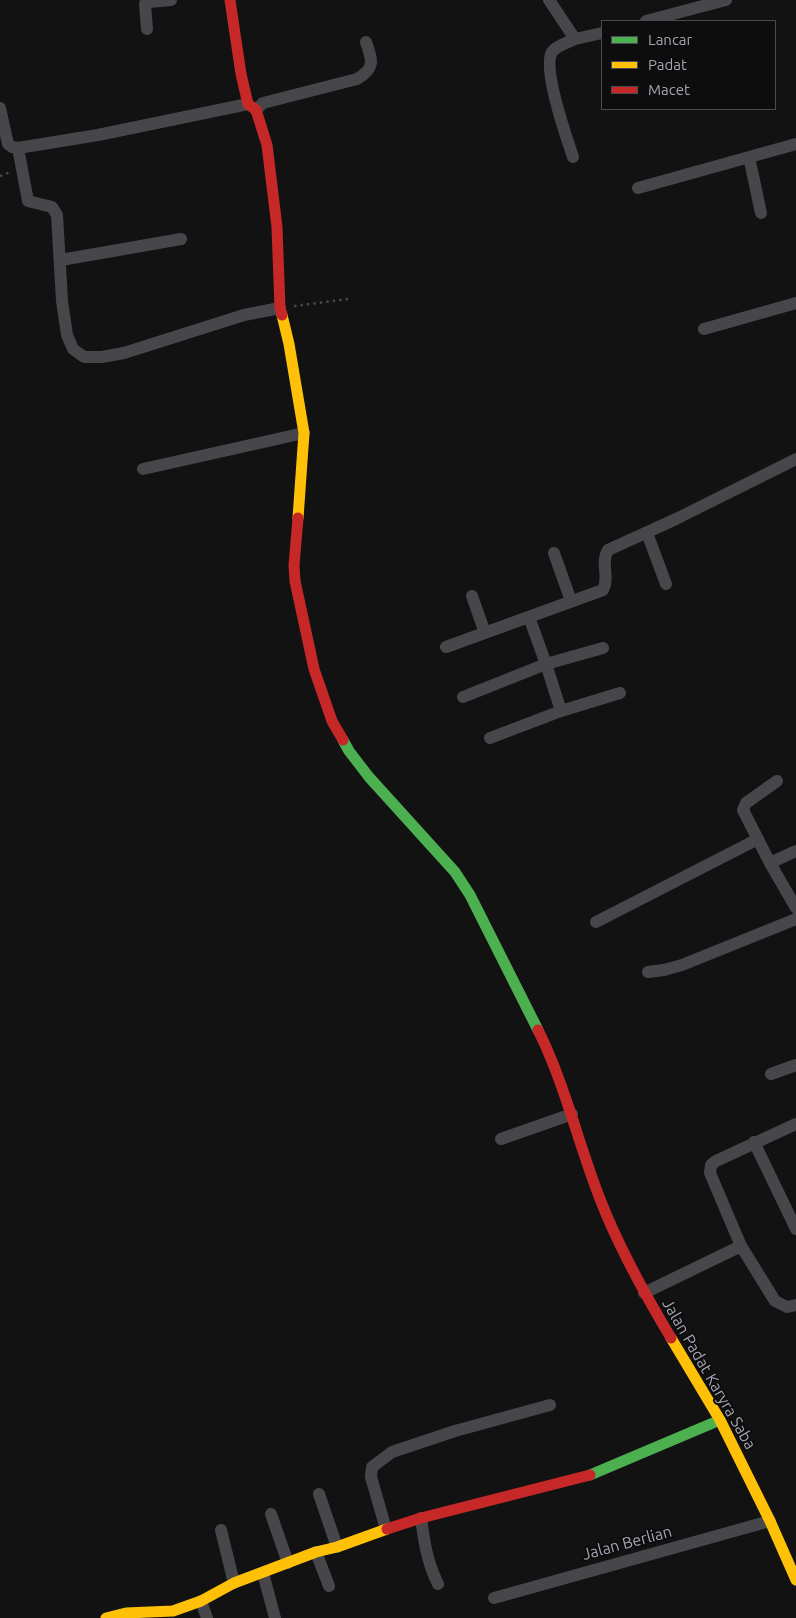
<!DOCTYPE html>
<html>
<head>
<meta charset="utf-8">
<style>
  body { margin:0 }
  #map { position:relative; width:796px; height:1618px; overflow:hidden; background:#121213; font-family:Ubuntu,sans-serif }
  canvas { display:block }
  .legend { position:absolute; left:601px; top:20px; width:175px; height:90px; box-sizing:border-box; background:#0d0d0e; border:1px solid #4a4a50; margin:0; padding:6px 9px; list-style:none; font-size:15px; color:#a5a5b3 }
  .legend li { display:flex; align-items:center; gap:10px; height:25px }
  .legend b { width:25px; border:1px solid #4a4a50 }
</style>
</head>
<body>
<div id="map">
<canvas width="796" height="1618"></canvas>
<ul class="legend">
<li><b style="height:6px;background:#4caf50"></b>Lancar</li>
<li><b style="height:6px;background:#ffc107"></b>Padat</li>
<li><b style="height:6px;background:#c62828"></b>Macet</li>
</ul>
</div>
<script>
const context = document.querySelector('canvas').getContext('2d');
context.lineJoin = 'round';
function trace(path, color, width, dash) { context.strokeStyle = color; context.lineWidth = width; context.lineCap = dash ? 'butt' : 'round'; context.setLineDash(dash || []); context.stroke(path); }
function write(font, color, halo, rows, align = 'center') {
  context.font = font + ' Ubuntu,sans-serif'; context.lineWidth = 4; context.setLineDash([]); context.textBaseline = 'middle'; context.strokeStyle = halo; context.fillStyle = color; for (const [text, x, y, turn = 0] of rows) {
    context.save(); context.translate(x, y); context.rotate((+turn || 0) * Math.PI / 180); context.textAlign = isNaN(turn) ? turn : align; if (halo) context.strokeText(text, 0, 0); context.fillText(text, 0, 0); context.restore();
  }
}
trace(new Path2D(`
  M 0,176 L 10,172
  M 294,306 L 348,299`), '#49494d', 2.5, [2.5, 4]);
trace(new Path2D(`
  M 549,0 L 575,39 L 602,33
  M 646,21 L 726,0
  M 147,29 L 145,4 L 150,2 L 171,0
  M 0,108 L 8,144 L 12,147 L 18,148 L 98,135 L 248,104
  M 256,110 L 263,103 L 357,79 C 376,68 372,60 366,42
  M 18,148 L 28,201 L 52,207 L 57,215 L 62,301 L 67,335 L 73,349 L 84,357 L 102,357 L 124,353 L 244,315 L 280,308
  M 573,157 C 567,139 542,68 552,52 C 557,45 567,43 575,39
  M 749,157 L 761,213
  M 638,188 L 796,144
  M 61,260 L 181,239
  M 704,329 L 796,303
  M 143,469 L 304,433
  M 647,533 L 666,584
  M 554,553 L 571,601
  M 472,596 L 485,633
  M 446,647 L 603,590 C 610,577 600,563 608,550 L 676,519 L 796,459
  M 463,697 L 546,664 L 603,648
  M 561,711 L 620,693
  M 490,738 L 561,711 L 546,664 L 529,617
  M 777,781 L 746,803 L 743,810 L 770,863 L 796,908
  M 770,863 L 796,851
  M 596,922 L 758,839
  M 648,972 L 664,970 L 682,965 L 796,919
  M 771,1074 L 796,1065
  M 796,1124 L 716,1161 L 711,1165 L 710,1173 L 741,1246 L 775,1301 L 787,1307 L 796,1305
  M 501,1139 L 572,1114
  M 754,1142 L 796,1229
  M 644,1293 L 741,1246
  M 319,1494 L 337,1547
  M 271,1514 L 288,1563
  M 421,1518 C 424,1541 427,1562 438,1584
  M 386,1529 L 371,1477 L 372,1467 L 392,1452 L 455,1431 L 550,1405
  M 221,1530 L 234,1583
  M 316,1552 L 329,1586
  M 263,1573 L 275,1618
  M 494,1598 L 770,1521
  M 201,1601 L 207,1618`), '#47474b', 12);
trace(new Path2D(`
  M 343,740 L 349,751 L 369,777 L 455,872 L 470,895 L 538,1030
  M 590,1475 L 720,1420`), '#4caf50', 11);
trace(new Path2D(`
  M 282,315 L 289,344 L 304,433 L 298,518
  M 671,1338 L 720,1420 L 770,1521 L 796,1580
  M 106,1618 L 126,1613 L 173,1611 L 201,1601 L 234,1583 L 316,1552 L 337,1547 L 387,1529`), '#ffc107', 11);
trace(new Path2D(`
  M 230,0 L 241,74 L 248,104 L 256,110 L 267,145 L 277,227 L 280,308 L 282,315
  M 298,518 L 294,565 L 295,581 L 314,669 L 332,721 L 343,740
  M 538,1030 C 565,1084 578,1143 600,1199 C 619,1248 644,1293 671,1338
  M 387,1529 L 421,1518 L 590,1475`), '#c62828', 11);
write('16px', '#a5a5b3', '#0d0d0e', [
  ["Jalan Padat Karyra Saba",709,1374,60],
  ["Jalan Berlian",627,1543,-15]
]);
</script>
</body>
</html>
